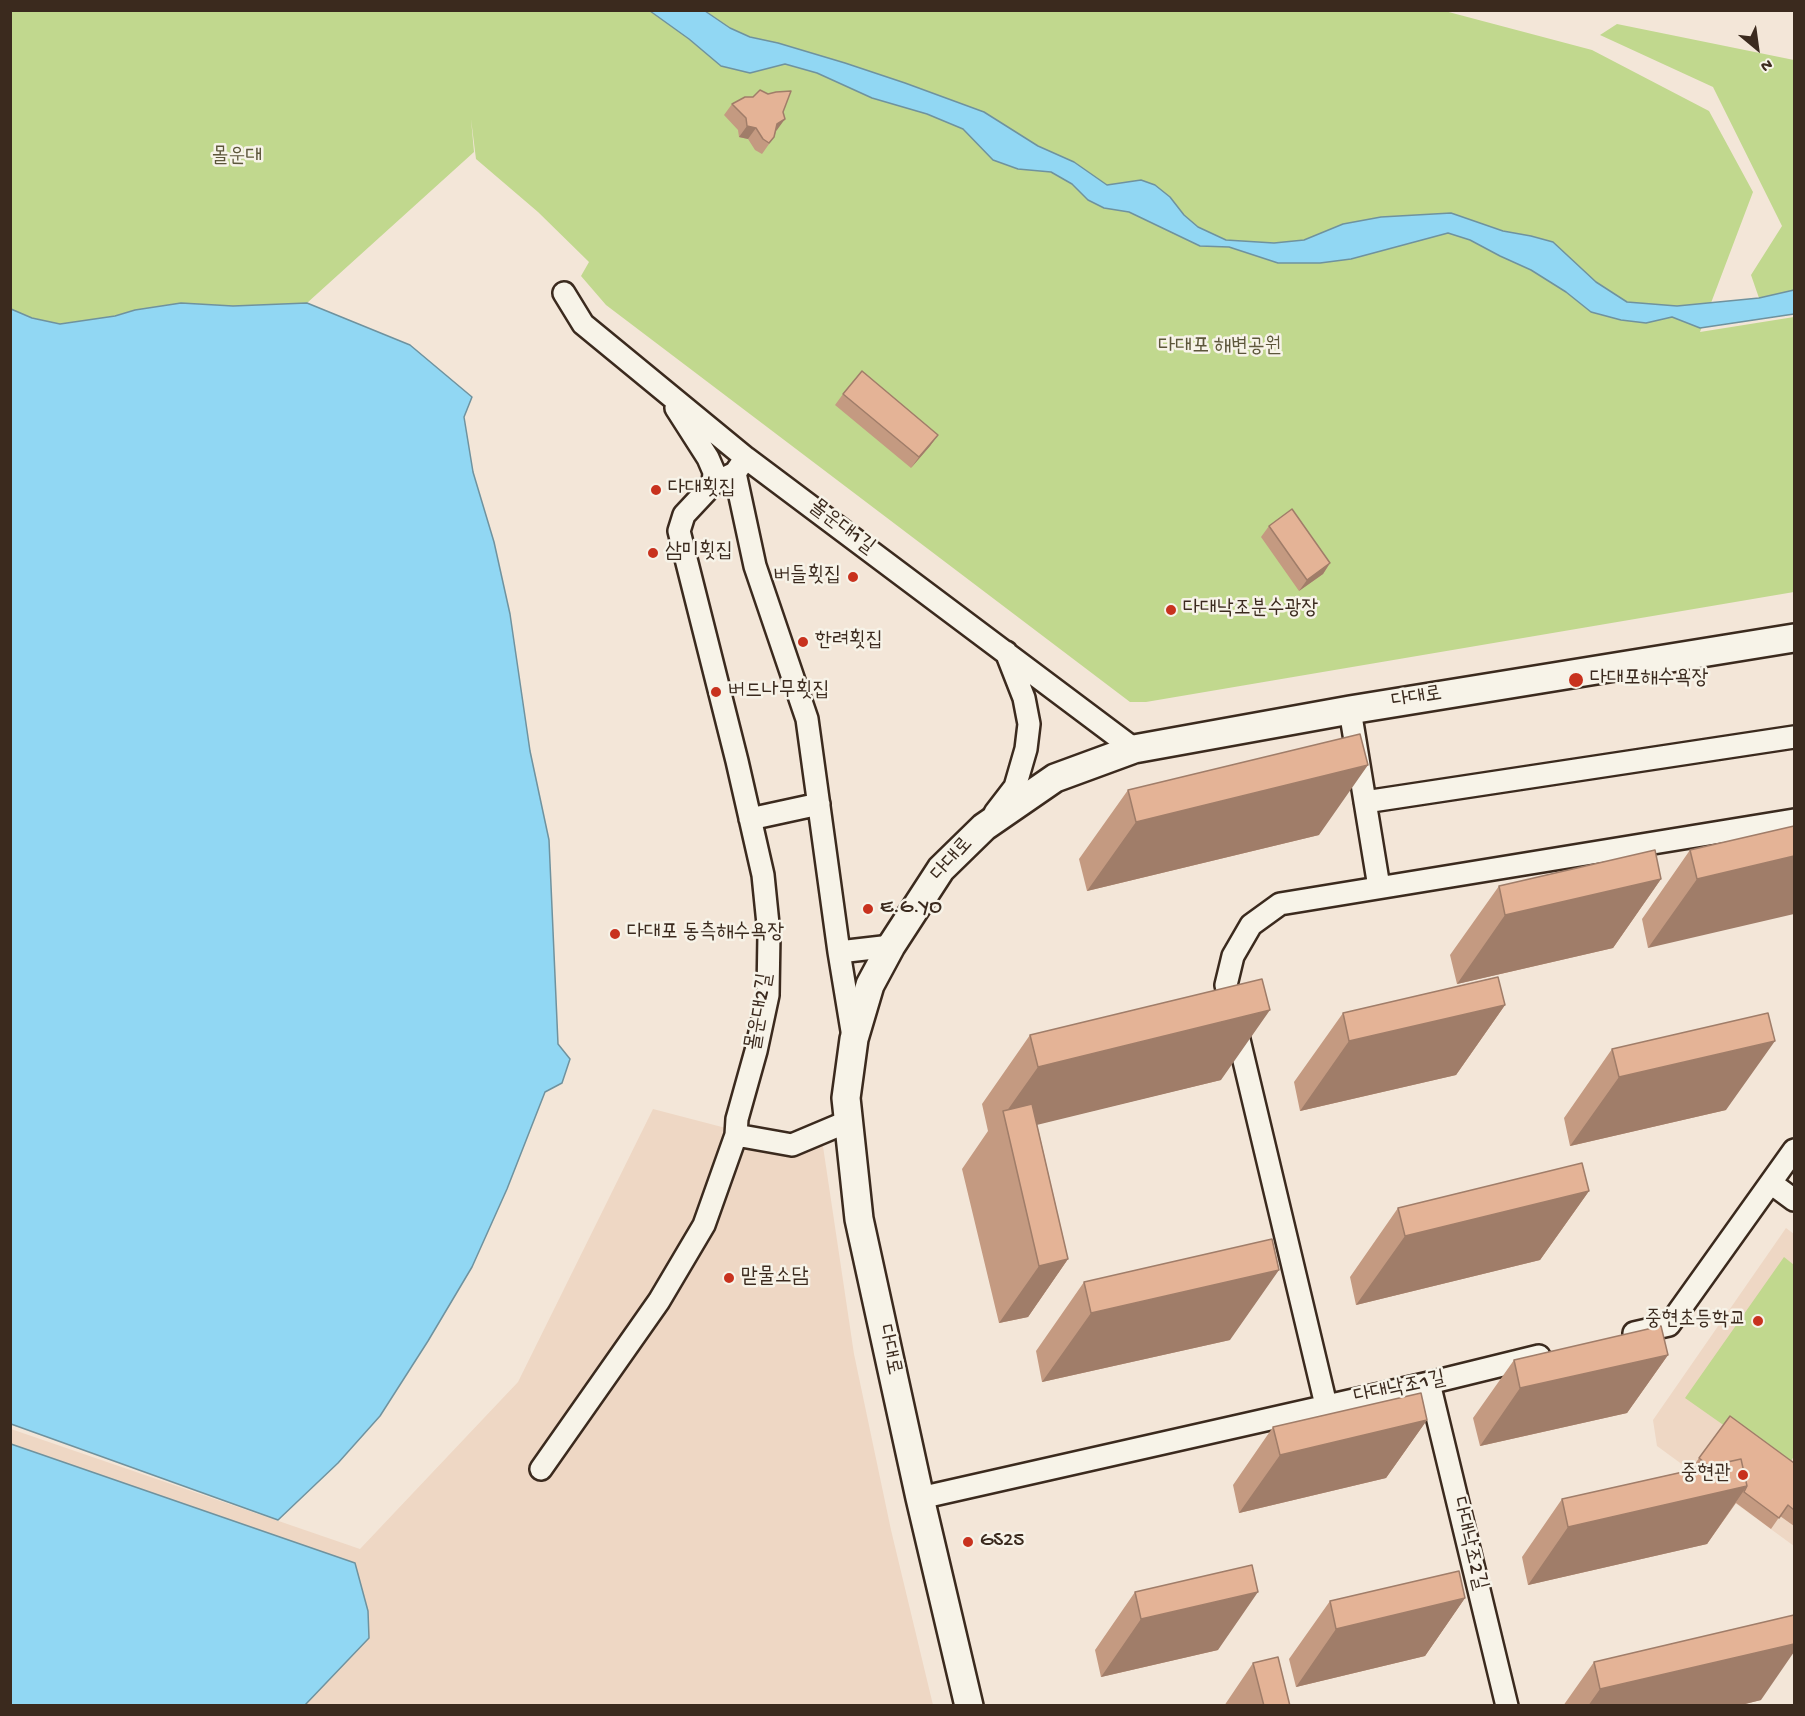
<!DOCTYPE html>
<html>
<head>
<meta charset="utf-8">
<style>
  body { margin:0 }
  #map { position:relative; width:1805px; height:1716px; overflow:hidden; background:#f3e6d8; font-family:"Gochi Hand",sans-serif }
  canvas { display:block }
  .frame { position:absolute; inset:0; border:12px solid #3b2a1e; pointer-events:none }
  .north { position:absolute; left:1727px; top:18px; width:60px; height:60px; -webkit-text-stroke:4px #f7f3e8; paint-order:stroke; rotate:151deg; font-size:16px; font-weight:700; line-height:24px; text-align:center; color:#3b2a1e }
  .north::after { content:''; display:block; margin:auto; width:21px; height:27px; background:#3b2a1e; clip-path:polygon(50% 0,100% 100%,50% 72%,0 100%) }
</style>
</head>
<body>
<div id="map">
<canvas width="1805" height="1716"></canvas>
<div class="frame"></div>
<div class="north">N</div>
</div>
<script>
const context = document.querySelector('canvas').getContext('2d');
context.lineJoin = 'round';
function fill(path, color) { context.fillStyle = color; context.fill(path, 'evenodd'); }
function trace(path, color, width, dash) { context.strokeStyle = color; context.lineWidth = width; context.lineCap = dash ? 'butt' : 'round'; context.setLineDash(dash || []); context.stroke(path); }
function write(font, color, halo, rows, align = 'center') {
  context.font = font + ' "Gochi Hand","Poor Story",sans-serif'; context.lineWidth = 5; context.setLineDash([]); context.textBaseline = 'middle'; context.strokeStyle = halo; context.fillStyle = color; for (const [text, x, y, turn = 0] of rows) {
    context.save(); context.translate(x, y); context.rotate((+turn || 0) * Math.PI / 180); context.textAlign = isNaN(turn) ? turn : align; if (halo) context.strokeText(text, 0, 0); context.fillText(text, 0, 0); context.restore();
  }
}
fill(new Path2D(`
  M 653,1109 L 768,1139 L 810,1127 L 821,1133 L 854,1354 L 891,1530 L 933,1705 L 11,1706 L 11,1429 L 360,1549 L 518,1382 Z
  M 1786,1228 L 1794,1234 L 1794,1546 L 1657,1446 L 1653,1420 Z`), '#eed7c4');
fill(new Path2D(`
  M 1441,10 L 1592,50 L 1709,111 L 1753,192 L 1700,332 L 1794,317 L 1794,592 L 1146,702 L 1130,702 L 606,305 L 581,276 L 589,262 L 538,212 L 476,159 L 471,119 L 474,152 L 307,303 L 233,306 L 181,303 L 135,310 L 115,316 L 60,324 L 32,318 L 11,309 L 10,11 Z
  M 1617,24 L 1794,60 L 1794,290 L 1759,298 L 1751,275 L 1782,226 L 1713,87 L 1600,35 Z
  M 1784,1257 L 1794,1265 L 1794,1456 L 1786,1469 L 1685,1398 Z`), '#c1d88e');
const water = new Path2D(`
  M 650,11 L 705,11 L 730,28 L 750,37 L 778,43 L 845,63 L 905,83 L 984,112 L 1038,146 L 1074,162 L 1107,185 L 1141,180 L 1155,185 L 1170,197 L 1184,215 L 1198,227 L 1226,240 L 1274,243 L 1304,240 L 1343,224 L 1381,217 L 1451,213 L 1503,231 L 1531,236 L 1553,242 L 1596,282 L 1627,302 L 1677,306 L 1759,298 L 1794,290 L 1794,314 L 1700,328 L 1672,317 L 1646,323 L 1621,320 L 1591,312 L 1566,292 L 1531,270 L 1500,256 L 1470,240 L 1448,233 L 1351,259 L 1320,263 L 1278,263 L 1229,247 L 1200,246 L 1129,212 L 1104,208 L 1088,200 L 1072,184 L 1051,172 L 1018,169 L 993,160 L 963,129 L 927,114 L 872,98 L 817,73 L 785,64 L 750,73 L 721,66 L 689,39 Z
  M 181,303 L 233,306 L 307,303 L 410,345 L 472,397 L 464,417 L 473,472 L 494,542 L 510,614 L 530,751 L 549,840 L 558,1044 L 570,1059 L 562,1083 L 545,1092 L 507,1189 L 472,1267 L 428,1341 L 380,1416 L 338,1463 L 278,1520 L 11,1424 L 11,309 L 32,318 L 60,324 L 115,316 L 135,310 Z
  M 11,1444 L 355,1563 L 368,1611 L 369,1638 L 305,1705 L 11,1705 Z`);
fill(water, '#91d7f3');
trace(water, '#6f929e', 1.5);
const minor = new Path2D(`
  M 564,293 L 583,324 L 746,458 L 1134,749
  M 676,408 L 708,458 L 714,472 L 713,484
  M 742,463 L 735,473 L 755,566 L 807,719 L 839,952
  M 1350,710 L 1379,887
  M 1365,802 L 1794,737
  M 995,813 L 1015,787 L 1026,749 L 1029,724 L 1024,698 L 1006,652
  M 750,819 L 819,804
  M 853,1037 L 839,952 L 891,946
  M 736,1135 L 792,1145 L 849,1121
  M 1771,1183 L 1794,1200
  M 1634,1333 L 1669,1325 L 1794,1150
  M 1429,1383 L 1507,1706
  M 1326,1405 L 1226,985 L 1233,956 L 1251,925 L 1280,904 L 1794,820
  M 541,1469 L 659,1301 L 704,1225 L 736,1135 L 737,1119 L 756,1051 L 768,995 L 769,934 L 763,875 L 737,761 L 679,531 L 684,515 L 713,484 L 735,473
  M 920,1498 L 1429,1383 L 1539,1356`);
const major = new Path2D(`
  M 969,1706 L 920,1498 L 859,1219 L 846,1098 L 854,1039 L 870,985 L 891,946 L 941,869 L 984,827 L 1055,778 L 1134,749 L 1350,710 L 1794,638`);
trace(minor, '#3b2a1e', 26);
trace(major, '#3b2a1e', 32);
trace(minor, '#f7f3e8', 21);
trace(major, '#f7f3e8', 27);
fill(new Path2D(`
  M 768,94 L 783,112 L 774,137 L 762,154 L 755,150 L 748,139 L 739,137 L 738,130 L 724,115 L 732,104 L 753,97 Z
  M 843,394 L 938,435 L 930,446 L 911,468 L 835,405 Z
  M 1269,526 L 1330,563 L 1323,574 L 1299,591 L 1261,537 Z
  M 1128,790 L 1319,835 L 1087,891 L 1079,859 Z
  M 1794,826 L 1648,948 L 1642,919 L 1690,850 Z
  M 1661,879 L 1613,948 L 1457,984 L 1450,955 L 1499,886 Z
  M 1505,1005 L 1456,1075 L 1300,1111 L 1294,1082 L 1343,1013 Z
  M 1030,1035 L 1221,1080 L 1037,1124 L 1068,1259 L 1028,1317 L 999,1323 L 962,1169 L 988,1131 L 982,1104 Z
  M 1612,1049 L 1726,1110 L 1570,1146 L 1564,1118 Z
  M 1589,1191 L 1540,1260 L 1356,1305 L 1350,1277 L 1398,1208 Z
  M 1084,1282 L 1230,1340 L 1042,1382 L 1036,1351 Z
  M 1668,1355 L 1627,1413 L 1480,1446 L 1473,1418 L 1514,1360 Z
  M 1427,1420 L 1386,1478 L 1239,1513 L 1233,1485 L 1273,1427 Z
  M 1699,1458 L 1794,1463 L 1794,1526 L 1780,1516 L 1771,1529 L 1736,1503 L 1707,1544 L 1528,1585 L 1522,1557 L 1562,1499 L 1691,1470 Z
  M 1135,1592 L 1218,1650 L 1101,1677 L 1095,1650 Z
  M 1465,1598 L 1425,1656 L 1296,1687 L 1289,1659 L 1330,1601 Z
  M 1594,1662 L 1761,1700 L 1737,1706 L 1563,1706 Z
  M 1253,1663 L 1290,1706 L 1224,1706 Z`), '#c49a81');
fill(new Path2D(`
  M 785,119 L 777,130 L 769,135 L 777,124 Z
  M 747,126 L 756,128 L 748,139 L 739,137 Z
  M 938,435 L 930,446 L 911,468 L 919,457 Z
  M 1330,563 L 1323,574 L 1299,591 L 1307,580 Z
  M 1368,765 L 1319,835 L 1087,891 L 1136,822 Z
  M 1794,856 L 1794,914 L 1648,948 L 1697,879 Z
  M 1661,879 L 1613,948 L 1457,984 L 1505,915 Z
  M 1505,1005 L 1456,1075 L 1300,1111 L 1349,1041 Z
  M 1270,1010 L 1221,1080 L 1008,1132 L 1004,1115 L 1038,1067 Z
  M 1775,1041 L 1726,1110 L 1570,1146 L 1619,1077 Z
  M 1589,1191 L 1540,1260 L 1356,1305 L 1405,1236 Z
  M 1068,1259 L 1028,1317 L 999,1323 L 1039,1266 Z
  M 1279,1270 L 1230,1340 L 1042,1382 L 1091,1313 Z
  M 1668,1355 L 1627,1413 L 1480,1446 L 1520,1388 Z
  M 1427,1420 L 1386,1478 L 1239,1513 L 1280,1455 Z
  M 1747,1486 L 1707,1544 L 1528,1585 L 1568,1527 Z
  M 1258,1592 L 1218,1650 L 1101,1677 L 1141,1619 Z
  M 1465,1598 L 1425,1656 L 1296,1687 L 1336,1629 Z
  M 1794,1644 L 1794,1652 L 1761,1700 L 1737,1706 L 1588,1706 L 1600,1689 Z`), '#a07d69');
const building = new Path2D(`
  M 760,90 L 768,94 L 776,92 L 791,91 L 783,112 L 785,119 L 777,124 L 774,137 L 769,143 L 763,139 L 756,128 L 747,126 L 746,118 L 732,104 L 745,97 L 753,97 Z
  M 862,371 L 938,435 L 919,457 L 843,394 Z
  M 1292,509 L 1330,563 L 1307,580 L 1269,526 Z
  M 1360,734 L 1368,765 L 1136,822 L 1128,790 Z
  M 1794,826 L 1794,856 L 1697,879 L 1690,850 Z
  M 1655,850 L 1661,879 L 1505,915 L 1499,886 Z
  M 1498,977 L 1505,1005 L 1349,1041 L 1343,1013 Z
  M 1262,979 L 1270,1010 L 1038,1067 L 1030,1035 Z
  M 1768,1013 L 1775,1041 L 1619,1077 L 1612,1049 Z
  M 1032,1104 L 1068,1259 L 1039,1266 L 1003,1111 Z
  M 1582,1163 L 1589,1191 L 1405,1236 L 1398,1208 Z
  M 1272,1239 L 1279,1270 L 1091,1313 L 1084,1282 Z
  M 1661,1326 L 1668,1355 L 1520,1388 L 1514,1360 Z
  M 1421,1393 L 1427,1420 L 1280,1455 L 1273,1427 Z
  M 1730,1416 L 1794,1463 L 1794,1510 L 1788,1505 L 1779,1518 L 1744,1492 L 1747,1486 L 1741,1459 L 1709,1466 L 1699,1458 Z
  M 1741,1459 L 1747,1486 L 1568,1527 L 1562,1499 Z
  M 1252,1565 L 1258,1592 L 1141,1619 L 1135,1592 Z
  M 1459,1571 L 1465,1598 L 1336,1629 L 1330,1601 Z
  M 1794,1615 L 1794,1644 L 1600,1689 L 1594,1662 Z
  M 1278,1657 L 1290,1706 L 1264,1706 L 1253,1663 Z`);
fill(building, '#e4b396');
trace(building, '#a07d69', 1.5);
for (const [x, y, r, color] of [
  [656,490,6,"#c8321e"],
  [653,553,6,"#c8321e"],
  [853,577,6,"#c8321e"],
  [1171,610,6,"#c8321e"],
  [803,642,6,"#c8321e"],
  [1576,680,8,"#c8321e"],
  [716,692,6,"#c8321e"],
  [868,909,6,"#c8321e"],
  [615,934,6,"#c8321e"],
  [729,1278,6,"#c8321e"],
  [1758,1321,6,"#c8321e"],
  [1743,1475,6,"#c8321e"],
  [968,1542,6,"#c8321e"]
]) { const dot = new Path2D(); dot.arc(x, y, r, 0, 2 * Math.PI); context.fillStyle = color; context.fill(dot); trace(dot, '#f7f3e8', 2); }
write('21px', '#5c563a', '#f7f3e8', [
  ["몰운대",237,158],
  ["다대포 해변공원",1220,348]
]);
write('21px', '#3b2a1e', '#f7f3e8', [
  ["다대횟집",668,490],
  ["삼미횟집",665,553],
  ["버들횟집",841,577,"right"],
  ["다대낙조분수광장",1183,610],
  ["한려횟집",815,642],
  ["다대포해수욕장",1590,680],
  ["버드나무횟집",728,692],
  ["E.G.YO",880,909],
  ["다대포 동측해수욕장",627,934],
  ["맏물소담",741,1278],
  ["중현초등학교",1746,1321,"right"],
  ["중현관",1731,1475,"right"],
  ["GS25",980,1542]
], 'left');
write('21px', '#3b2a1e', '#f7f3e8', [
  ["몰운대1길",841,528,37],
  ["다대로",1417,699,-9],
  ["다대로",953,860,-48],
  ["몰운대2길",761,1012,-81],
  ["다대로",888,1350,78],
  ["다대낙조1길",1400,1389,-12],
  ["다대낙조2길",1468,1544,76]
]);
</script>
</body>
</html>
